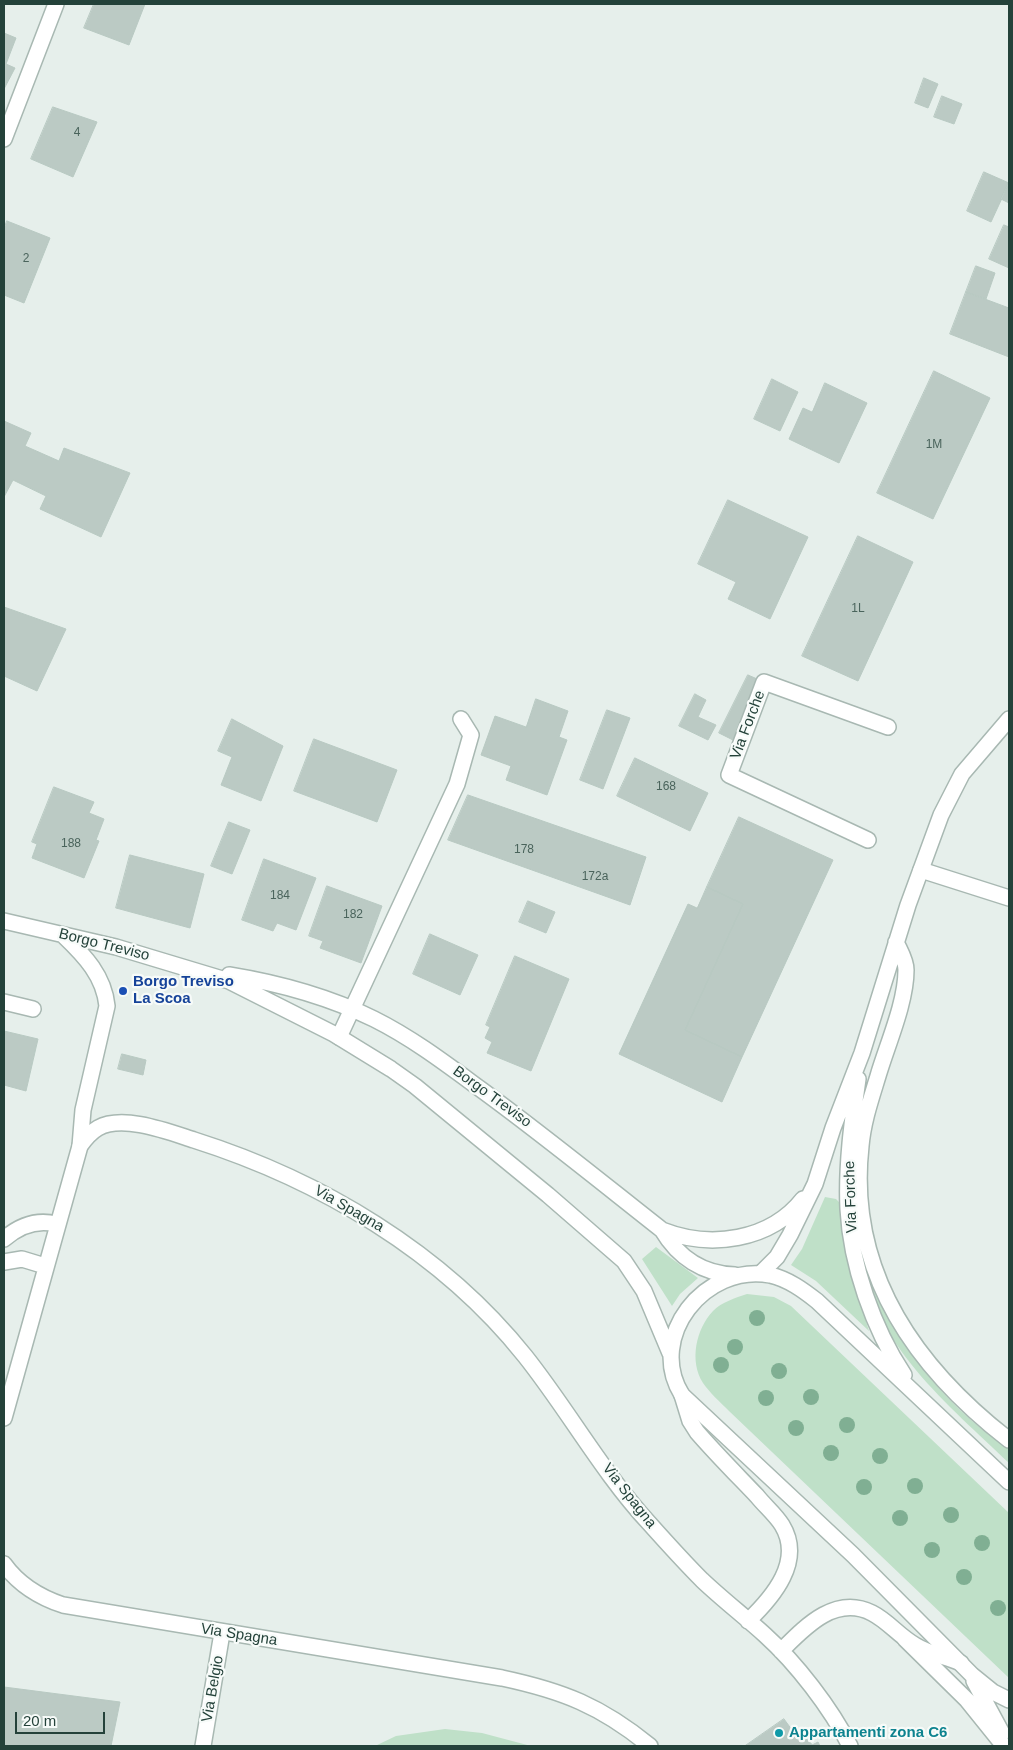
<!DOCTYPE html>
<html>
<head>
<meta charset="utf-8">
<style>
  body { margin:0 }
  #map { position:relative; width:1013px; height:1750px; overflow:hidden; background:#e6efeb; font-family:Arial,sans-serif }
  canvas { display:block }
  .frame { position:absolute; inset:0; border:5px solid #24423a; pointer-events:none }
  .scale { position:absolute; left:15px; top:1712px; width:90px; height:22px; box-sizing:border-box; border:2px solid #24423a; border-top:0; padding-left:6px; font-size:15px; line-height:18px; white-space:nowrap; color:#24423a; -webkit-text-stroke:4px #f7fbf9; paint-order:stroke }
</style>
</head>
<body>
<div id="map">
<canvas width="1013" height="1750"></canvas>
<div class="frame"></div>
<div class="scale">20 m</div>
</div>
<script>
const context = document.querySelector('canvas').getContext('2d');
context.lineJoin = 'round';
function fill(path, color) { context.fillStyle = color; context.fill(path, 'evenodd'); }
function trace(path, color, width, dash) { context.strokeStyle = color; context.lineWidth = width; context.lineCap = dash ? 'butt' : 'round'; context.setLineDash(dash || []); context.stroke(path); }
function write(font, color, halo, rows, align = 'center') {
  context.font = font + ' Arial,sans-serif'; context.lineWidth = 4.5; context.setLineDash([]); context.textBaseline = 'middle'; context.strokeStyle = halo; context.fillStyle = color; for (const [text, x, y, turn = 0] of rows) {
    context.save(); context.translate(x, y); context.rotate((+turn || 0) * Math.PI / 180); context.textAlign = isNaN(turn) ? turn : align; if (halo) context.strokeText(text, 0, 0); context.fillText(text, 0, 0); context.restore();
  }
}
fill(new Path2D(`
  M 825,1197 L 836,1199 L 839,1202 L 848,1262 L 869,1331 L 816,1281 L 791,1265 L 802,1249 Z
  M 656,1247 L 698,1278 L 680,1294 L 672,1306 L 642,1259 Z
  M 862,1253 C 888,1334 939,1402 1009,1449 L 1009,1463 C 950,1406 869,1342 862,1253 Z
  M 747,1294 L 774,1297 L 791,1306 L 1009,1513 L 1009,1678 L 729,1411 C 720,1402 710,1393 703,1383 C 689,1361 696,1329 713,1311 C 722,1302 735,1298 747,1294 Z
  M 445,1729 L 482,1733 L 531,1746 L 375,1746 L 396,1736 Z`), '#bfe0c8');
const building = new Path2D(`
  M 94,4 L 145,4 L 129,45 L 84,28 Z
  M 4,33 L 16,38 L 6,64 L 15,68 L 4,89 Z
  M 924,78 L 938,84 L 928,108 L 915,103 Z
  M 942,96 L 962,104 L 954,124 L 934,117 Z
  M 53,107 L 97,122 L 73,177 L 31,159 Z
  M 984,172 L 1009,183 L 991,222 L 967,211 Z
  M 1009,182 L 1009,203 L 1001,199 Z
  M 7,221 L 50,238 L 24,303 L 4,295 L 4,229 Z
  M 1004,225 L 1009,227 L 1009,268 L 989,259 Z
  M 976,266 L 995,273 L 986,299 L 966,292 Z
  M 966,292 L 1009,308 L 1009,357 L 950,334 Z
  M 934,371 L 990,398 L 933,519 L 877,493 Z
  M 772,379 L 798,392 L 780,431 L 754,419 Z
  M 825,383 L 867,403 L 839,463 L 789,439 L 803,408 L 812,412 Z
  M 4,421 L 31,433 L 25,446 L 59,461 L 64,448 L 130,473 L 101,537 L 40,509 L 46,496 L 13,480 L 4,497 Z
  M 728,500 L 808,537 L 770,619 L 728,599 L 736,582 L 698,564 Z
  M 858,536 L 913,562 L 858,681 L 802,656 Z
  M 4,607 L 66,629 L 37,691 L 4,676 Z
  M 748,675 L 764,682 L 735,741 L 719,733 Z
  M 695,694 L 706,700 L 698,717 L 716,725 L 708,740 L 679,726 Z
  M 536,699 L 568,711 L 559,737 L 567,740 L 547,795 L 506,780 L 511,766 L 481,755 L 495,716 L 526,727 Z
  M 607,710 L 630,718 L 603,789 L 580,780 Z
  M 232,719 L 283,746 L 261,801 L 221,785 L 232,757 L 218,751 Z
  M 314,739 L 397,770 L 377,822 L 294,791 Z
  M 635,758 L 708,793 L 690,831 L 617,796 Z
  M 54,787 L 94,802 L 89,813 L 104,819 L 96,840 L 99,841 L 84,878 L 32,858 L 37,844 L 32,842 Z
  M 468,795 L 646,857 L 630,905 L 448,840 Z
  M 739,817 L 833,860 L 742,1057 L 685,1030 L 743,904 L 707,887 Z
  M 229,822 L 250,830 L 232,874 L 211,866 Z
  M 130,855 L 204,874 L 190,928 L 116,908 Z
  M 264,859 L 316,878 L 296,930 L 277,923 L 273,931 L 242,920 Z
  M 327,886 L 382,906 L 361,963 L 320,948 L 323,941 L 309,936 Z
  M 707,887 L 743,904 L 685,1030 L 742,1057 L 722,1102 L 619,1054 L 688,904 L 697,908 Z
  M 528,901 L 555,912 L 546,933 L 519,922 Z
  M 430,934 L 478,955 L 460,995 L 413,974 Z
  M 515,956 L 569,979 L 531,1071 L 487,1053 L 492,1042 L 485,1038 L 490,1027 L 486,1025 Z
  M 4,1031 L 38,1039 L 26,1091 L 4,1085 Z
  M 122,1054 L 146,1060 L 143,1075 L 118,1069 Z
  M 4,1687 L 120,1702 L 111,1746 L 4,1746 Z
  M 784,1719 L 795,1734 L 803,1731 L 812,1745 L 818,1742 L 820,1746 L 745,1746 Z`);
fill(building, '#bbcac4');
trace(building, '#b8c9c2', 1);
const service = new Path2D(`
  M 868,840 L 729,775 L 764,682 L 888,727
  M 4,1002 L 33,1009`);
const minor = new Path2D(`
  M 4,139 L 56,4
  M 921,870 L 1009,898
  M 339,1037 L 457,784 L 471,735 L 461,719
  M 4,1239 C 19,1226 36,1219 56,1224
  M 4,1262 L 22,1259 L 45,1266
  M 682,1395 L 690,1421 L 697,1432 C 716,1454 737,1475 757,1496 C 765,1506 775,1514 782,1525 C 804,1561 773,1597 748,1621
  M 4,1418 L 80,1146 C 85,1139 91,1132 98,1128 C 123,1114 169,1132 194,1140 C 320,1180 442,1252 525,1356 C 568,1410 602,1472 649,1523 C 666,1542 684,1562 702,1580 C 722,1599 744,1616 765,1635 C 796,1663 831,1708 850,1746
  M 4,1564 C 19,1585 39,1597 63,1605 L 502,1678 C 563,1691 601,1706 650,1746
  M 781,1651 C 804,1628 835,1594 872,1613 C 888,1621 899,1636 915,1645 C 929,1654 945,1656 961,1663
  M 203,1746 L 222,1633`);
const tertiary = new Path2D(`
  M 4,921 L 116,947 L 229,981 L 334,1034 L 391,1069 L 415,1086 L 548,1195 L 624,1261 L 644,1291 L 670,1353
  M 63,935 C 85,956 104,976 107,1006 L 83,1110 L 80,1146
  M 896,942 C 900,951 906,960 906,970 C 906,1003 887,1045 878,1076 C 871,1099 863,1122 861,1146 C 847,1271 915,1367 1009,1440
  M 229,975 C 278,983 329,997 374,1019 C 412,1038 445,1063 479,1088 C 541,1133 601,1182 662,1230 C 678,1257 703,1274 735,1275
  M 858,1079 C 852,1122 846,1165 848,1209 C 851,1265 873,1328 904,1375
  M 662,1230 C 710,1249 770,1241 803,1199
  M 760,1274 L 777,1257 L 790,1235 L 815,1184 L 833,1128 L 862,1053 L 908,905 L 941,815 L 962,774 L 1009,719
  M 1009,1482 L 817,1301 C 803,1290 788,1279 770,1275 C 705,1263 646,1337 682,1395 L 853,1555 L 972,1675 L 993,1692 L 1009,1700
  M 905,1639 L 967,1700 L 1004,1746
  M 974,1681 L 1002,1733`);
trace(service, '#a8b8b2', 18);
trace(minor, '#a8b8b2', 18);
trace(tertiary, '#a8b8b2', 18);
trace(service, '#fff', 15);
trace(minor, '#fff', 15);
trace(tertiary, '#fff', 15);
context.fillStyle = '#80af93';
for (const [x, y] of [
  [757,1318],
  [735,1347],
  [721,1365],
  [779,1371],
  [811,1397],
  [766,1398],
  [847,1425],
  [796,1428],
  [831,1453],
  [880,1456],
  [915,1486],
  [864,1487],
  [951,1515],
  [900,1518],
  [982,1543],
  [932,1550],
  [964,1577],
  [998,1608]
]) { context.beginPath(); context.arc(x, y, 8, 0, 2 * Math.PI); context.fill(); }
for (const [x, y, r, color] of [
  [123,991,5,"#1a4fb4"],
  [779,1733,5,"#0f9aa8"]
]) { const dot = new Path2D(); dot.arc(x, y, r, 0, 2 * Math.PI); context.fillStyle = color; context.fill(dot); trace(dot, '#f7fbf9', 2); }
write('12px', '#4a645c', null, [
  ["4",77,133],
  ["2",26,259],
  ["1M",934,445],
  ["1L",858,609],
  ["168",666,787],
  ["188",71,844],
  ["178",524,850],
  ["172a",595,877],
  ["184",280,896],
  ["182",353,915]
]);
write('15px', '#24423a', '#f7fbf9', [
  ["Via Forche",748,725,-69],
  ["Borgo Treviso",104,945,14],
  ["Borgo Treviso",492,1097,36],
  ["Via Forche",851,1197,-92],
  ["Via Spagna",349,1209,30],
  ["Via Spagna",629,1496,52],
  ["Via Spagna",239,1635,9],
  ["Via Belgio",213,1689,-80]
]);
write('bold 15px', '#164399', '#f7fbf9', [
  ["Borgo Treviso",133,982],
  ["La Scoa",133,999]
], 'left');
write('bold 15px', '#0d838f', '#f7fbf9', [
  ["Appartamenti zona C6",789,1733]
], 'left');
</script>
</body>
</html>
